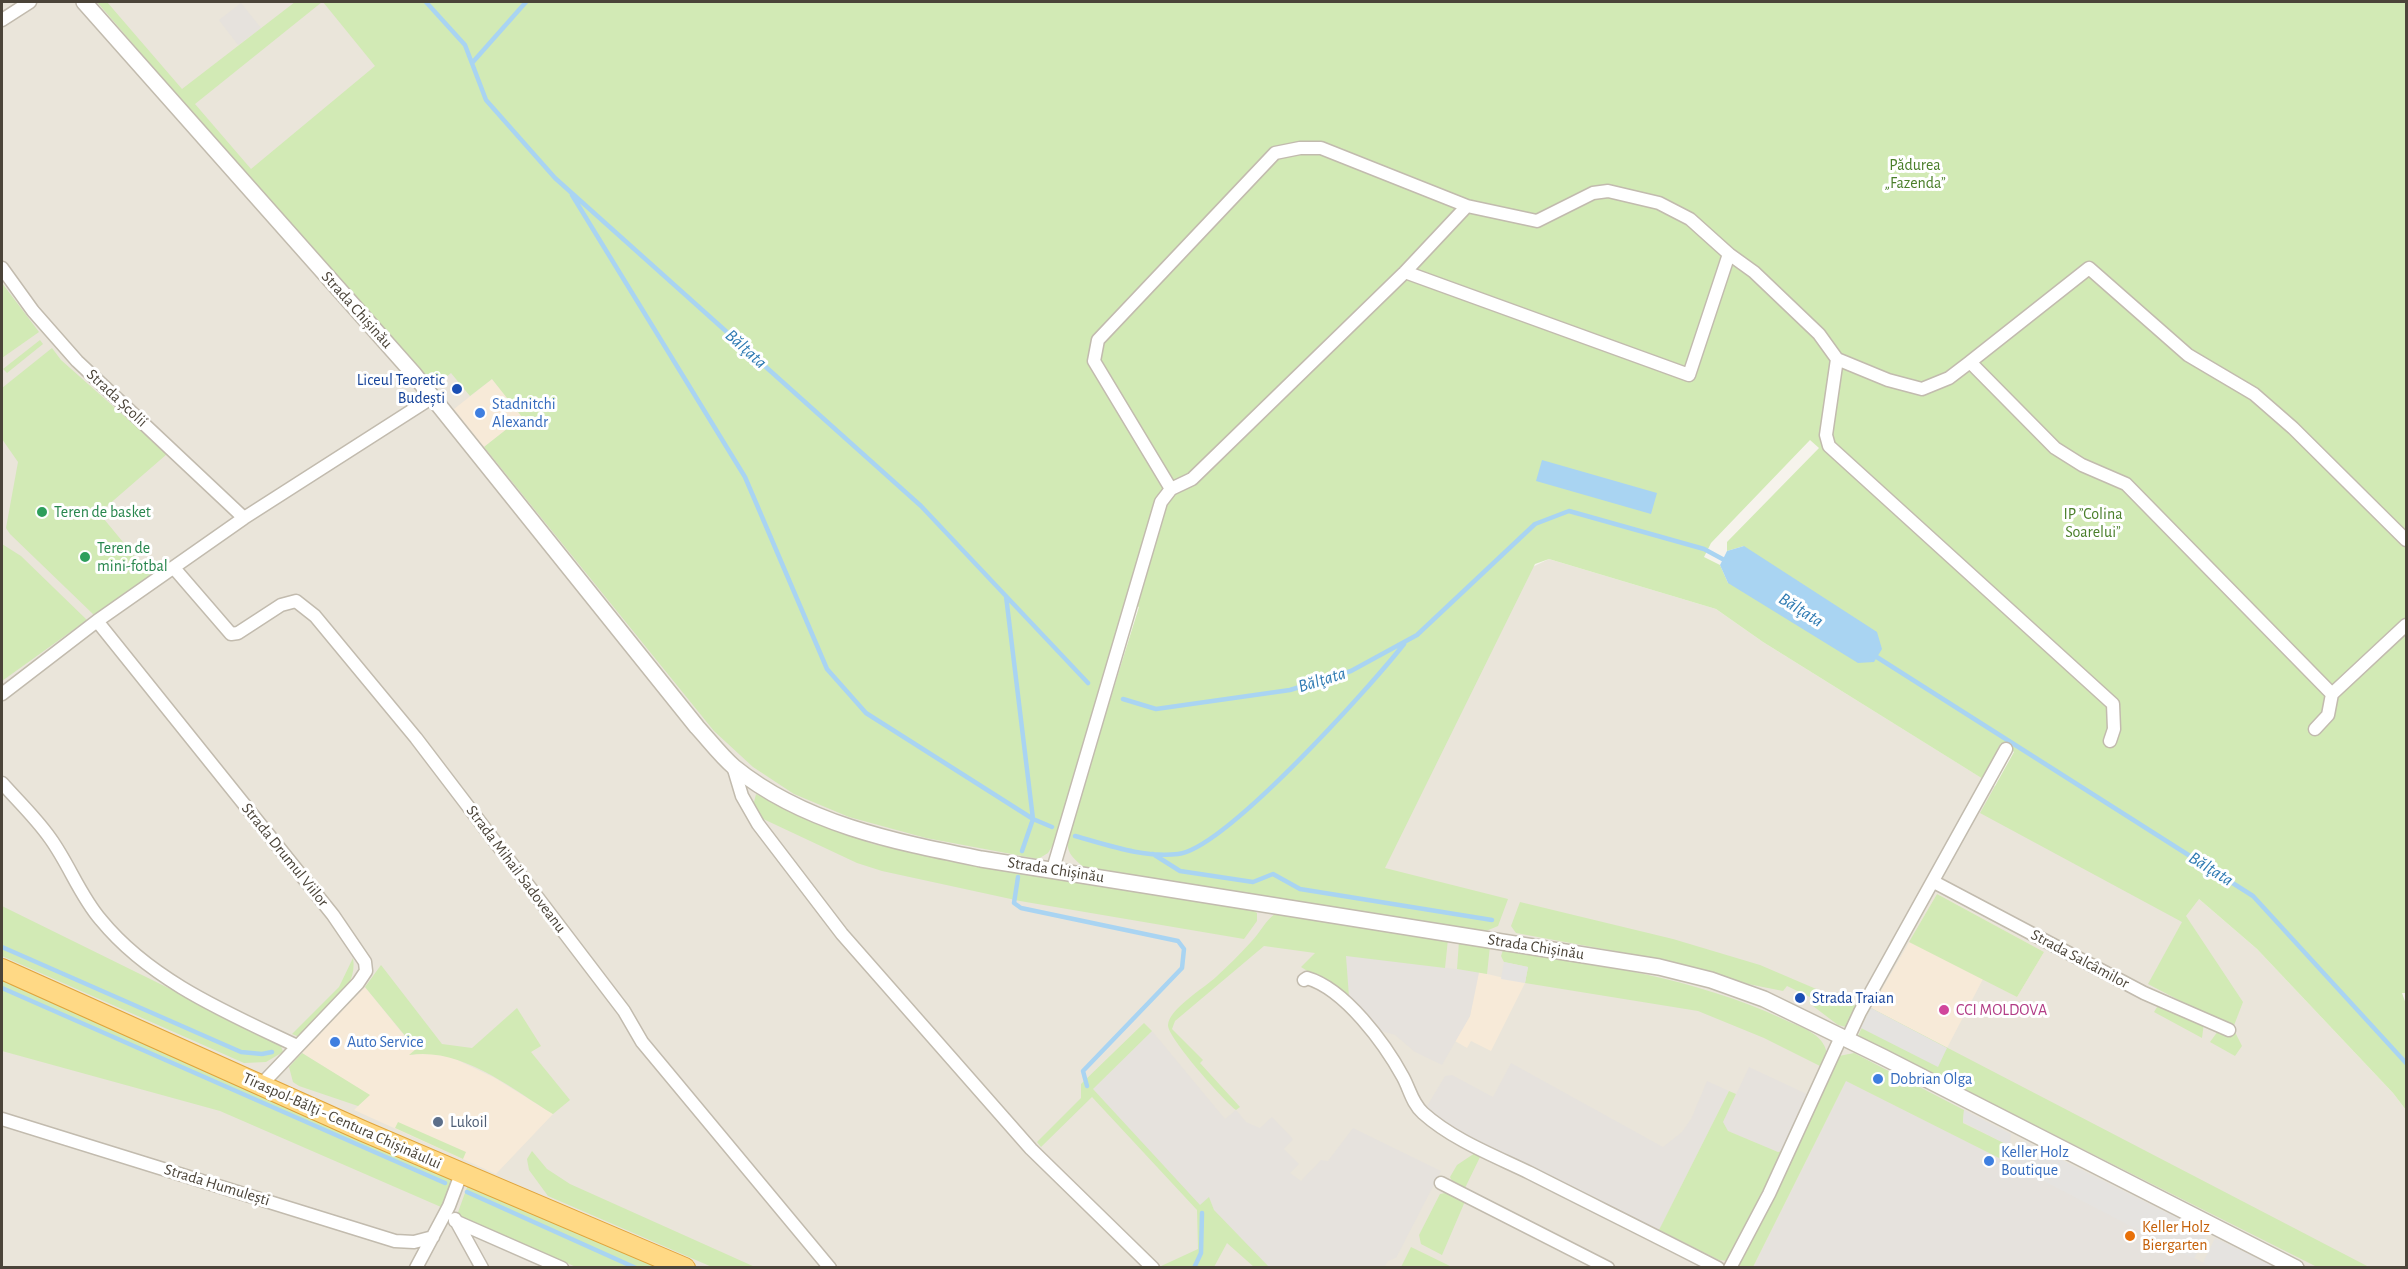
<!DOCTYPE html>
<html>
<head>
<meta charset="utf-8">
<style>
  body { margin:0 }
  #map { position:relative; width:2408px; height:1269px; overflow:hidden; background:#f6f3ec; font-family:"Alegreya Sans",sans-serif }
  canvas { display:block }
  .frame { position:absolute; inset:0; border:3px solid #4b4439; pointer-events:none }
</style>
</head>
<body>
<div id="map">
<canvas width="2408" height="1269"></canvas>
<div class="frame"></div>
</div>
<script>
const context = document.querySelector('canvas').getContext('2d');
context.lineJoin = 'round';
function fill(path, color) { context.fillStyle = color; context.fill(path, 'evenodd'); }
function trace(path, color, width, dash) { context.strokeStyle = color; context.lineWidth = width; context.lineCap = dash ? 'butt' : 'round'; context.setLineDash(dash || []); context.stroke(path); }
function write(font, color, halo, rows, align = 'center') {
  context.font = font + ' "Alegreya Sans",sans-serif'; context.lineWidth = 6; context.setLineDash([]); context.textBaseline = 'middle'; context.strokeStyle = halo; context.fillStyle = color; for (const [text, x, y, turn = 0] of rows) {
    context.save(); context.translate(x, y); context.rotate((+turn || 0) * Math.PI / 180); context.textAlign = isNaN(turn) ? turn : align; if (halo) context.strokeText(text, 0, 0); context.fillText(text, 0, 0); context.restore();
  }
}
fill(new Path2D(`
  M 2,2 L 381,2 L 1077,716 L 1165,744 L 1549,559 L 1716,609 L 1763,642 L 2054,823 L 2199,899 L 2257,949 L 2393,1093 L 2406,1110 L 2406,1267 L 2,1268 Z`), '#eae5da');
fill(new Path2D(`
  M 492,379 L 523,417 L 484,447 L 454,409 Z
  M 1937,894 L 2044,952 L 2017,997 L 1983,979 L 1947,1048 L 1871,1008 Z
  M 1479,972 L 1525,983 L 1491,1051 L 1471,1041 L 1467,1048 L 1455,1041 L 1470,1016 Z
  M 365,987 L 416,1050 L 411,1055 L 428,1052 L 451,1057 L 495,1078 L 553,1114 L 496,1174 L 354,1110 L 369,1095 L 302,1053 Z`), '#f7ead8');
fill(new Path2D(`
  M 241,3 L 261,28 L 238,45 L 219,20 Z
  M 1345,955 L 1479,972 L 1470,1016 L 1442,1065 L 1415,1052 L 1395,1035 L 1381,1031 L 1349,997 Z
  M 1152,1031 L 1225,1119 L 1236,1110 L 1246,1122 L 1260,1128 L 1272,1117 L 1293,1139 L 1284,1149 L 1299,1164 L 1290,1173 L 1301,1181 L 1321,1160 L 1328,1161 L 1353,1128 L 1441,1171 L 1396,1258 L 1388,1261 L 1384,1267 L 1269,1267 L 1214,1210 L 1209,1198 L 1200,1206 L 1093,1089 Z
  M 1511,1063 L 1663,1147 L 1682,1132 L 1691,1119 L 1707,1081 L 1729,1091 L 1659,1230 L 1459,1131 L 1426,1108 L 1445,1076 L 1452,1075 L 1493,1097 Z
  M 1749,1067 L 1811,1096 L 1786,1150 L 1778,1152 L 1728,1131 L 1723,1122 Z
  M 1846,1081 L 2003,1160 L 2212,1267 L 1753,1268 Z`), '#e6e2dd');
fill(new Path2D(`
  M 97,2 L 107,2 L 182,89 L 295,2 L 322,2 L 195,104 L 251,169 L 375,66 L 323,2 L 2406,2 L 2406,993 L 2402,993 L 2406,1004 L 2406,1110 L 2393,1093 L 2257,949 L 2199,899 L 2186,916 L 2243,1002 L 2233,1028 L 2242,1046 L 2235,1056 L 2210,1042 L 2218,1031 L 2232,1028 L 2148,984 L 2182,922 L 1980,813 L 2014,752 L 2001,743 L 1983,779 L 1763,642 L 1716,609 L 1549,559 L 1535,564 L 1385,868 L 1508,899 L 1498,926 L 1486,931 L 1084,867 C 1067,854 1065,848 1070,828 L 1139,607 L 1125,602 L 1054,843 L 1048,853 L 1038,859 L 926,838 L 849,817 L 794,794 L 753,767 L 714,731 L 484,447 L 522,417 L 492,379 L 470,396 L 451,373 L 434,387 L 244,173 ZM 1810,440 L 1819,448 L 1727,542 L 1727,551 L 1744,546 L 1728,583 L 1720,565 L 1704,557 L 1711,543 Z
  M 2,283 L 39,332 L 2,358 Z
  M 40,340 L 43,344 L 7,373 L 3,369 Z
  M 52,348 L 61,360 L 167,454 L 99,513 L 151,576 L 94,615 L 10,534 L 6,528 L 18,462 L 2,439 L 2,388 Z
  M 2,544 L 21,556 L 87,620 L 2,681 Z
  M 756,794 L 796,815 L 873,844 L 990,869 L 1252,910 L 1257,913 L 1257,921 L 1244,939 L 1020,901 L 882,871 L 857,863 L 759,817 L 753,806 Z
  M 1937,894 L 2044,952 L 2017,997 L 1909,942 Z
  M 1520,902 L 1673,939 L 1760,965 L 1856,1006 L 1846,1027 L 1838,1025 L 1809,1003 L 1812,998 L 1787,986 L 1783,991 L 1748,984 L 1674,962 L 1516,933 L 1511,926 Z
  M 2,906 L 280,1043 L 283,1052 L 266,1062 L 244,1063 L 2,956 Z
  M 1275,914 L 1448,939 L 1445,968 L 1346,956 L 1349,997 L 1301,967 L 1315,953 L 1264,946 L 1175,1021 L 1172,1029 L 1203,1060 L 1200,1063 L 1240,1107 L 1236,1110 C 1224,1101 1167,1037 1168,1025 C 1169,1009 1204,988 1216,977 C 1228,966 1240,954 1251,942 C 1260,933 1265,921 1275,914 Z
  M 1459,941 L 1490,946 L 1487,974 L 1457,969 Z
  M 1503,950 C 1600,964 1694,978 1783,1019 C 1800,1027 1824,1033 1827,1054 L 1822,1067 L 1764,1038 L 1698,1011 L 1525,983 L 1528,967 L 1504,962 L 1501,956 Z
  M 353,958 C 359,991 320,1016 299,1037 L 292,1034 L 339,987 Z
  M 381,965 L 442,1044 L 472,1048 L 517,1008 L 541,1046 L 531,1052 L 570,1100 L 553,1114 C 510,1088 462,1047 409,1055 L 416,1049 L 365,987 Z
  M 2,977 L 453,1177 L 441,1207 L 220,1111 L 2,1051 Z
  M 2159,1004 L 2204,1023 L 2202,1038 L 2154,1012 Z
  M 1871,1008 L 2369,1267 L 2317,1267 L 1858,1036 Z
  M 1144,1023 L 1152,1031 L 1093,1089 L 1200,1205 L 1209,1197 L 1214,1210 L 1269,1267 L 1254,1267 L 1227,1243 L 1214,1267 L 1159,1267 L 1198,1249 L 1197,1210 L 1092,1097 L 1041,1147 L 1037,1142 L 1081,1098 L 1081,1084 Z
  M 302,1053 L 370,1095 L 358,1106 L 299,1086 L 293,1082 L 289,1067 Z
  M 1854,1053 L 1964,1110 L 1963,1123 L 2010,1146 L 2003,1160 L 1846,1081 L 1753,1267 L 1735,1268 L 1794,1153 L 1839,1056 Z
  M 1729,1091 L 1736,1094 L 1723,1122 L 1728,1131 L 1778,1152 L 1786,1150 L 1729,1261 L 1719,1260 L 1659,1230 Z
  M 398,1122 L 466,1152 L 463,1159 L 395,1128 Z
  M 532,1151 L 547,1169 L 570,1184 L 755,1267 L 712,1267 L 548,1196 L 529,1170 L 527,1159 Z
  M 1475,1153 L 1481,1155 L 1465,1188 L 1452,1181 L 1450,1177 L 1457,1165 Z
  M 469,1182 L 668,1267 L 576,1267 L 457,1215 Z
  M 1450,1192 L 1466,1199 L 1442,1255 L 1421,1244 L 1419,1235 L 1440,1194 Z
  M 1411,1247 L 1452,1267 L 1401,1267 Z`), '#d2eab5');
fill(new Path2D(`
  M 1504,962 L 1528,967 L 1525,983 L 1501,979 Z
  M 1871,1008 L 1947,1048 L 1938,1067 L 1861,1028 Z
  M 1964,1110 L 2011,1134 L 2010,1146 L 1963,1122 Z
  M 2024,1141 L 2207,1233 L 2194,1259 L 2013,1165 Z
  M 2215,1238 L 2276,1267 L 2212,1267 L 2203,1263 Z`), '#e5e3e0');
fill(new Path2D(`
  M 1542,460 L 1657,493 L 1651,514 L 1536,481 Z
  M 1744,546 L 1877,632 L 1882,649 L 1874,662 L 1858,663 L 1728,583 L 1720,565 L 1727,551 Z`), '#a9d4f2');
trace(new Path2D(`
  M 426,2 L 465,45 L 486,100 L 555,178 L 921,506 L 1088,683
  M 472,63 L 526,2
  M 572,195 L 745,477 L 827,669 L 866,713 L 1033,819 L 1052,827
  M 1006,596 L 1033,819 L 1022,851
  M 1872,654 L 2253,896 L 2406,1063
  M 1123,699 L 1156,709 L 1290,690 L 1351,671 L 1417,635 L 1535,524 L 1569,511 L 1704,549 L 1728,562
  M 1075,836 C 1108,845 1143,858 1178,854 C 1225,849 1371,686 1404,644
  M 1153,854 L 1180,871 L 1253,882 L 1273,874 L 1300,889 L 1492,920
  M 1018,877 L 1014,903 L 1021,908 L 1178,941 L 1184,949 L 1182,968 L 1083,1071 L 1087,1086
  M 2,947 L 241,1052 L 262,1054 L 272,1052
  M 2,988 L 445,1183
  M 467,1192 L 636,1268
  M 1194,1268 L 1201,1253 L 1202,1213`), '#a9d4f2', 4.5);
const minor = new Path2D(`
  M 2,20 L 30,2
  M 2,268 L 33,311 L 77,361 L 244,518
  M 1405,272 L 1689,375 L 1729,254 L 1754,272 L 1819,334 L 1837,359 L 1888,380 L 1922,389 L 1949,378 L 1970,362 L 2055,448 L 2082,465 L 2126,484 L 2332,694 L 2328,715 L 2315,729
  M 1837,359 L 1826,435 L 1829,446 L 2113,704 L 2114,729 L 2110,741
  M 1970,362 L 2089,268 L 2188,355 L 2254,394 L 2293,428 L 2406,540
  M 1171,489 L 1094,361 L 1098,340 L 1275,153 L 1300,148 L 1321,148 L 1467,206
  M 174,568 L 231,634 L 238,633 L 281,605 L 296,601 L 315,616 L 416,738 L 624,1011 L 642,1042 L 830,1268
  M 97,621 L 333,915 L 365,962 L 366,971 L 358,983 L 260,1086
  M 2,694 L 97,621 L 244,518 L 433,397
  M 2332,694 L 2406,625
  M 733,766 L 742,796 L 758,824 L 842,934 L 1031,1149 L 1153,1268
  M 2,783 C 18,801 36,818 50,838 C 69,864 80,896 101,920 C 151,981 228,1013 297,1046
  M 1053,869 L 1161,502 L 1171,489 L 1192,479 L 1405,272 L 1467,206 L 1537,221 L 1593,193 L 1608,191 L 1659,203 L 1690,219 L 1729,254
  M 1934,882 L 2144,993 L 2229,1030
  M 1304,980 L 1307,978 C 1345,989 1385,1044 1403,1077 C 1410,1090 1412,1103 1423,1113 C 1453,1140 1495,1156 1530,1173 C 1593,1205 1656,1236 1718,1268
  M 1847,1040 L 1860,1012 L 2006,749
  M 2,1119 L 395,1241 L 414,1242 L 433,1237
  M 1441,1183 L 1608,1268
  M 455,1219 L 482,1268
  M 455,1221 L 562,1268
  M 416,1268 L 449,1206 L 461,1174
  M 1730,1268 L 1769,1194 L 1841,1037`);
const tertiary = new Path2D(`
  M 84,2 L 413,373 L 697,727 C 709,740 721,756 734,767 C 804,824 896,842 981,859 L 1659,967 L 1711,980 L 1764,999 L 1883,1057 L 2296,1268`);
const trunk = new Path2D(`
  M 2,969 L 363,1131 L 685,1268`);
trace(minor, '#c2bbae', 15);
trace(tertiary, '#c2bbae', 18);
trace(trunk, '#e0a43c', 22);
trace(minor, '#fff', 12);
trace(tertiary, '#fff', 15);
trace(trunk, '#ffd985', 20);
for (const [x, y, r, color] of [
  [457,389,6,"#1a4fb4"],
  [480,413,6,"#3f7fe0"],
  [42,512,6,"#2e9e5b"],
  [85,557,6,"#2e9e5b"],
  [1800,998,6,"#1a4fb4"],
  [1944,1010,6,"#d1479c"],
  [335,1042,6,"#3f7fe0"],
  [1878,1079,6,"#3f7fe0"],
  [438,1122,6,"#5c6f8a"],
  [1989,1161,6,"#3f7fe0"],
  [2130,1236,6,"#e8710a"]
]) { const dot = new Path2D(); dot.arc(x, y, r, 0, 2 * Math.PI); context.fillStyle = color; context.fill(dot); trace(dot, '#fff', 2); }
write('16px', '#4a7f2a', '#fff', [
  ["Pădurea",1915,165],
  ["„Fazenda”",1915,183],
  ["IP ”Colina",2093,514],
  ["Soarelui”",2093,532]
]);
write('16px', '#4b4439', '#fff', [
  ["Strada Chișinău",357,310,48],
  ["Strada Școlii",117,398,43],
  ["Strada Drumul Viilor",285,855,51],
  ["Strada Mihail Sadoveanu",516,869,53],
  ["Strada Chișinău",1056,870,9],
  ["Strada Chișinău",1536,947,9],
  ["Strada Salcâmilor",2080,959,28],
  ["Tiraspol-Bălţi - Centura Chișinăului",342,1121,24],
  ["Strada Humulești",217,1185,17]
]);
write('16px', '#164399', '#fff', [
  ["Liceul Teoretic",445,380],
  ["Budești",445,398],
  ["Strada Traian",1812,998,"left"]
], 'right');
write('16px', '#366cbe', '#fff', [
  ["Stadnitchi",492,404],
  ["Alexandr",492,422],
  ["Auto Service",347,1042],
  ["Dobrian Olga",1890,1079],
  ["Keller Holz",2001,1152],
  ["Boutique",2001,1170]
], 'left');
write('16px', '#27864d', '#fff', [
  ["Teren de basket",54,512],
  ["Teren de",97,548],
  ["mini-fotbal",97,566]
], 'left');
write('16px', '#b23c85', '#fff', [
  ["CCI MOLDOVA",1956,1010]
], 'left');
write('16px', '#4e5e75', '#fff', [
  ["Lukoil",450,1122]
], 'left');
write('16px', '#c56008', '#fff', [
  ["Keller Holz",2142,1227],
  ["Biergarten",2142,1245]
], 'left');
write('italic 18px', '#2e7ab2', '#fff', [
  ["Bălţata",746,349,42],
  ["Bălţata",1801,610,32],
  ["Bălţata",1322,680,-17],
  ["Bălţata",2211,869,32]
]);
</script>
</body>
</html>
